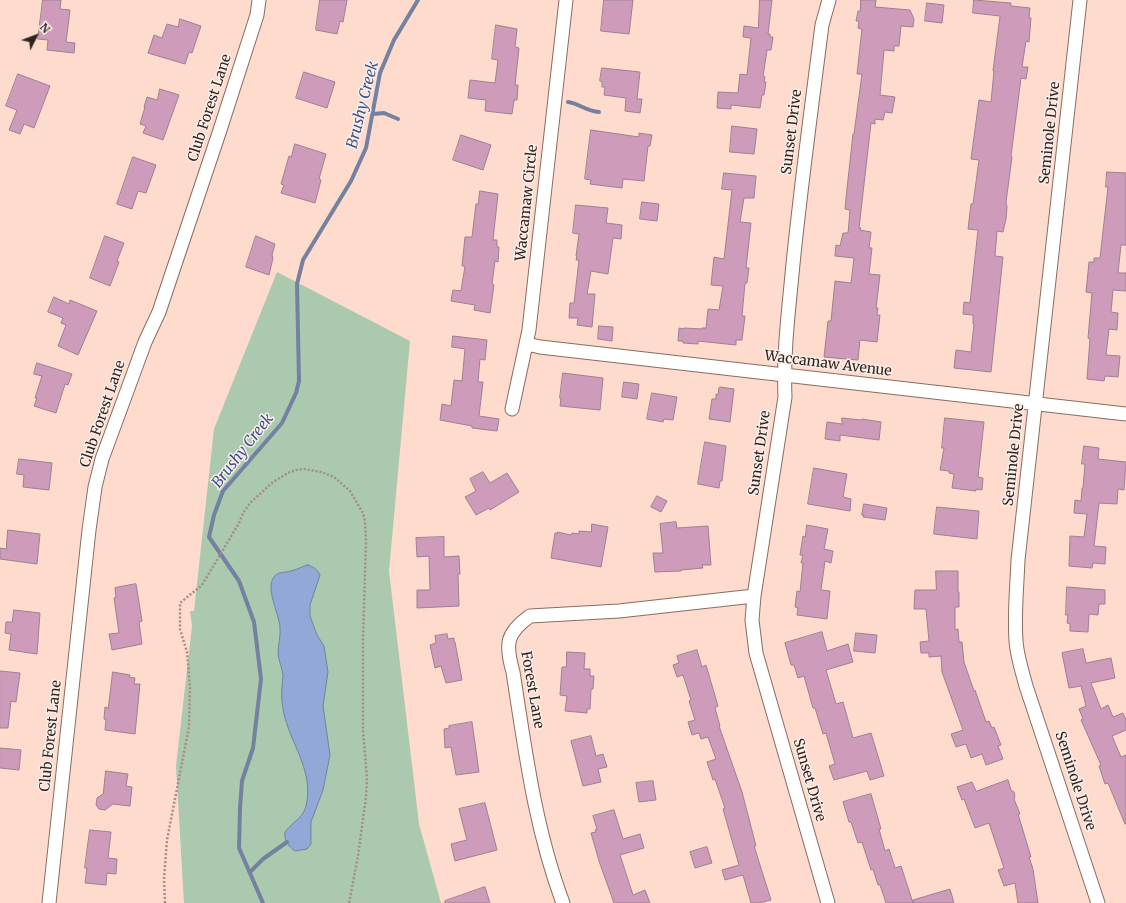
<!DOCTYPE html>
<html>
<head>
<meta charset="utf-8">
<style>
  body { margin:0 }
  #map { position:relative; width:1126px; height:903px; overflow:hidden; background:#fedbcd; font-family:Merriweather,serif }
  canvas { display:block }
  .north { position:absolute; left:16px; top:16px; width:40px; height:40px; -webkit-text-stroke:3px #fceee8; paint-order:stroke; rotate:48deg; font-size:11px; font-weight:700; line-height:16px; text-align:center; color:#31241f }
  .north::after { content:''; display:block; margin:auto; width:14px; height:18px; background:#31241f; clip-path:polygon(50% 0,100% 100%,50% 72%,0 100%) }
</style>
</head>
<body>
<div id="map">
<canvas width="1126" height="903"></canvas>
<div class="north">N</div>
</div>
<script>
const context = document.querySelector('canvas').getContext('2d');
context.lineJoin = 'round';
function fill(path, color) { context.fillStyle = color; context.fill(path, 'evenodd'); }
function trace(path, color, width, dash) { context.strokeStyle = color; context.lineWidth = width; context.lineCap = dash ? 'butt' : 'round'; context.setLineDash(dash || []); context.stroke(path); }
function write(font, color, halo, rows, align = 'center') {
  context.font = font + ' Merriweather,serif'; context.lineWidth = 3; context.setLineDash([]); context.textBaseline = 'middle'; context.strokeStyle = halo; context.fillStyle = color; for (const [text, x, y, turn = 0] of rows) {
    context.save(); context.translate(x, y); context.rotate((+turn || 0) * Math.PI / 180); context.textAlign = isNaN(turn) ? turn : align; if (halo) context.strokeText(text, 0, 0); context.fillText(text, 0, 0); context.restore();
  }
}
fill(new Path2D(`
  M 277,272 L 410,341 L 389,571 L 419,824 L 441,903 L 184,903 L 176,766 L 192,626 L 190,611 L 194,611 L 214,429 Z`), '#aac9af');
const water = new Path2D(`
  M 308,565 C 314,567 317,569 320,575 L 310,605 L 310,616 L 317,635 L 324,646 L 328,672 L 323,706 L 330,755 L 323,790 L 311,822 L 311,844 L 307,849 L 295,851 C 288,846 284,840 285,832 C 294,820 305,818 307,801 C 312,769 291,744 284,714 C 282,706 281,695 282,687 C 282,683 283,679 283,675 C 282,668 279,661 278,654 C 278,645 281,636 280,627 C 279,614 265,588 274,577 C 278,571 285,573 291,571 C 297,570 302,566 308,565 Z`);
fill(water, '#92a9d8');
trace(water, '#7581a0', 1);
trace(new Path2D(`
  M 568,102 C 578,103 586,111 599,112
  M 373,114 L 384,113 L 398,119
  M 250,872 L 263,859 L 287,842
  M 263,903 L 239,848 L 240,808 L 242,781 L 253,748 L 261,679 L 254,622 L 239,581 L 209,537 L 214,515 L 223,491 L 282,423 L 296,393 L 299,381 L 297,284 L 303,260 L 351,181 L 366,148 L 380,73 L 394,40 L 418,0`), '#7581a0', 4);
const building = new Path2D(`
  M 43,0 L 61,0 L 60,9 L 70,10 L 66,42 L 75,43 L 74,53 L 47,50 L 48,40 L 38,39 Z
  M 320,0 L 347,0 L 343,22 L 340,21 L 337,34 L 316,30 Z
  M 604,0 L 633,0 L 629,34 L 601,31 Z
  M 760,0 L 772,0 L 768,34 L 770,34 L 770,37 L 773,37 L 771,50 L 767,50 L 763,76 L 765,77 L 764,82 L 766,82 L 764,95 L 762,95 L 760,108 L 731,105 L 731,109 L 717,108 L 718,92 L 738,93 L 740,74 L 747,75 L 751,38 L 743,37 L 744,26 L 758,28 Z
  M 861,0 L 876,0 L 875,7 L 910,10 L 914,19 L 913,27 L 901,26 L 899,46 L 894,46 L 894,51 L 884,50 L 880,95 L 895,97 L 892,113 L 885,112 L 883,120 L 875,119 L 875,124 L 871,123 L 859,228 L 861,228 L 860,230 L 871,232 L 869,248 L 872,248 L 869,274 L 880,275 L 876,308 L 878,308 L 877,315 L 880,315 L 877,342 L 860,340 L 858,360 L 824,357 L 828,321 L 831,321 L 835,281 L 851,283 L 854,258 L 835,256 L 836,245 L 840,246 L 843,233 L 848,233 L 850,210 L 845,209 L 846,198 L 853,134 L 854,134 L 862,74 L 857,74 L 862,29 L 858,28 L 859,21 L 856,21 L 858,11 L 860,11 Z
  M 974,0 L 1011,3 L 1011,6 L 1030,8 L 1029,18 L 1031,18 L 1029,42 L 1026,41 L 1022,67 L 1028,67 L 1026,79 L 1021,78 L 1011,156 L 1012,157 L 1006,202 L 1007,207 L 1006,219 L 1003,232 L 997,231 L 995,256 L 1003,257 L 991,372 L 954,368 L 956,350 L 971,352 L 974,324 L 973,324 L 973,315 L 963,314 L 964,302 L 970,303 L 978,230 L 968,229 L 971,204 L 973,204 L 979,160 L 971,159 L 979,100 L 991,102 L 994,71 L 993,71 L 1000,16 L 973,13 Z
  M 927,3 L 944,5 L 942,23 L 925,21 Z
  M 180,19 L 201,26 L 192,53 L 189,52 L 185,64 L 148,53 L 154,35 L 162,38 L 167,24 L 178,27 Z
  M 496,25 L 517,29 L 515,47 L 519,48 L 515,85 L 518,85 L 517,100 L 514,100 L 512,114 L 485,111 L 486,100 L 468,98 L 470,80 L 495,83 L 498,60 L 492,59 Z
  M 602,68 L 640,72 L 637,99 L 642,99 L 640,113 L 625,111 L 626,98 L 604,95 L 605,87 L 602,87 L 602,82 L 600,81 Z
  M 304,72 L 335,82 L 327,108 L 296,98 Z
  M 18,74 L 50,86 L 34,128 L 24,124 L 20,134 L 9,130 L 17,110 L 6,106 Z
  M 160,89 L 179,95 L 163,140 L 143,133 L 146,126 L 140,124 L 145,107 L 144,107 L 147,97 L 157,100 Z
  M 732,126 L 757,129 L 754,154 L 730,152 Z
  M 591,130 L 639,137 L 639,133 L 652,135 L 650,146 L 648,146 L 644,181 L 623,179 L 622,188 L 590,184 L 591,180 L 585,179 Z
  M 461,135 L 491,145 L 483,170 L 453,160 Z
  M 295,144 L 326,154 L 319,179 L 321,180 L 315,203 L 281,193 L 284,185 L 281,184 L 289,156 L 291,157 Z
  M 133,157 L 156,165 L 146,193 L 138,191 L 132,209 L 117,204 Z
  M 1107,172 L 1126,173 L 1126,245 L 1121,245 L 1118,273 L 1126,273 L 1126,291 L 1113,290 L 1111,312 L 1118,313 L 1117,330 L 1109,329 L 1106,355 L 1120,356 L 1118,377 L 1105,376 L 1104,381 L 1087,379 L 1090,339 L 1088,338 L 1092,293 L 1086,292 L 1089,262 L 1094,262 L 1094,258 L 1100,258 L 1108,187 L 1106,187 Z
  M 724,173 L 756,176 L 754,198 L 744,198 L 740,222 L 751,223 L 746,268 L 749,268 L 747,283 L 745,283 L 742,316 L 745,316 L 742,340 L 736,340 L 736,345 L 698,341 L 698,344 L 683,343 L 683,341 L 678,341 L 679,328 L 684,329 L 684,328 L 702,329 L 702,328 L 706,328 L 708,309 L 719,310 L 723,286 L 711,285 L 714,257 L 724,259 L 732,190 L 722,189 Z
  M 480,191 L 498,194 L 493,240 L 497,240 L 497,247 L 499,247 L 498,262 L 495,261 L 492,284 L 494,285 L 490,313 L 474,310 L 475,305 L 451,301 L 453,290 L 461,291 L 465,266 L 462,266 L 465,237 L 472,237 L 476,204 L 478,204 Z
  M 642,202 L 659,204 L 657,221 L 640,219 Z
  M 576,205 L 608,208 L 606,223 L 622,225 L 621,239 L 613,238 L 608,274 L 591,271 L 587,294 L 595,294 L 592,327 L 577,325 L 578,318 L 569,318 L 570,303 L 574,303 L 579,260 L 576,260 L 577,256 L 576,256 L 579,234 L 573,233 Z
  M 105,236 L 124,243 L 117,261 L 119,262 L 110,286 L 90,278 Z
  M 256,236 L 275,244 L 272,255 L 273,258 L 269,275 L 246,267 Z
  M 54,297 L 69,304 L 70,300 L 97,311 L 78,355 L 58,346 L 66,325 L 61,323 L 63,318 L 48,312 Z
  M 599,326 L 613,327 L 612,341 L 598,339 Z
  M 453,336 L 487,340 L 485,360 L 480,359 L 478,382 L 483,382 L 479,416 L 499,419 L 497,431 L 472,428 L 472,426 L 440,420 L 442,404 L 451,406 L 454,380 L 462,381 L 465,349 L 452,347 Z
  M 37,363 L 72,374 L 68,385 L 65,384 L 56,413 L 34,406 L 37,398 L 35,398 L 42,376 L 34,374 Z
  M 563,373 L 603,378 L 600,410 L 560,406 L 561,398 L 560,398 Z
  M 624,382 L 639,384 L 637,399 L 622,397 Z
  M 720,387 L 734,389 L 730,422 L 709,419 L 712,399 L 716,399 L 716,394 L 718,395 L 719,388 Z
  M 652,393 L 677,397 L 673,420 L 664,419 L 663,422 L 647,419 Z
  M 842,418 L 861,420 L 862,419 L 881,422 L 879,440 L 840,435 L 840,441 L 825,439 L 827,422 L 842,424 Z
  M 945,418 L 984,422 L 978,477 L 983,478 L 982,490 L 976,489 L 976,491 L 952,488 L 954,474 L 949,473 L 949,471 L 940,470 L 944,448 L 942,448 Z
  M 705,442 L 726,446 L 722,481 L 720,481 L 719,488 L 698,484 Z
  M 1084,446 L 1099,448 L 1098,459 L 1126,462 L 1124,490 L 1118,489 L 1117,504 L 1099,503 L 1094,546 L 1106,547 L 1105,564 L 1093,563 L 1092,568 L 1069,566 L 1070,536 L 1084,537 L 1087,514 L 1074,513 L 1075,500 L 1081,501 L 1082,488 L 1083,488 L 1085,464 L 1082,464 Z
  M 19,459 L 52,463 L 49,490 L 23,487 L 24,475 L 17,474 Z
  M 814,468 L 847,474 L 843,497 L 851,499 L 850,511 L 808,504 Z
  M 483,472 L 490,483 L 507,473 L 519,492 L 490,510 L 489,508 L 476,515 L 465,497 L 476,491 L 470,479 Z
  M 657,496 L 667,501 L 661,512 L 651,507 Z
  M 864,504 L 887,508 L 885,520 L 863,517 L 864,515 L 862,515 Z
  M 937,507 L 979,511 L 977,539 L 934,534 Z
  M 676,522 L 677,528 L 708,526 L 711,565 L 702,565 L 703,568 L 681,570 L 681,571 L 655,572 L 653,553 L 663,553 L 660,524 Z
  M 592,524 L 608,527 L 601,567 L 551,558 L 555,533 L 557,534 L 557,532 L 571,535 L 572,533 L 579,534 L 579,531 L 591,532 Z
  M 807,525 L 828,529 L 824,549 L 833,551 L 831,563 L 825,561 L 821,590 L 830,591 L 827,619 L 797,615 L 798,608 L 795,607 L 797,591 L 800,592 L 803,563 L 801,563 L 803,555 L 800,555 L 803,536 L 805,537 Z
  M 8,530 L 40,534 L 37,564 L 0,559 L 0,548 L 6,549 Z
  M 444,537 L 444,557 L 459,556 L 460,574 L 458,574 L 459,606 L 417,608 L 417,590 L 430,590 L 429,556 L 417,557 L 416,538 Z
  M 936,571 L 958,571 L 958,592 L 959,592 L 959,607 L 955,607 L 955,630 L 958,629 L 959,642 L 962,642 L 964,662 L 974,691 L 975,690 L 986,722 L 989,721 L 992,728 L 994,727 L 1001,745 L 998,746 L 1003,759 L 986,765 L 982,754 L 971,758 L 966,744 L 956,747 L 951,734 L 963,730 L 942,672 L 941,656 L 929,657 L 929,653 L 921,653 L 920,642 L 929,641 L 926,609 L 914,609 L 915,590 L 936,590 Z
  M 136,584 L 142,621 L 139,622 L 142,644 L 112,650 L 109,634 L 119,633 L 114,598 L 116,597 L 115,588 Z
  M 1067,587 L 1105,590 L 1105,604 L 1099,604 L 1098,615 L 1089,614 L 1088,632 L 1070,631 L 1070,624 L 1067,623 L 1068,615 L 1066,615 Z
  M 14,610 L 40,613 L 37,654 L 9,650 L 11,634 L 5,633 L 6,622 L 12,622 Z
  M 822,632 L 827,651 L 848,644 L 853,662 L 826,670 L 836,704 L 843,702 L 853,738 L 871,733 L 884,776 L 870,780 L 867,771 L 834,780 L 829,766 L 835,764 L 826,733 L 823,734 L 815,708 L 813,708 L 804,676 L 798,678 L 794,665 L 791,665 L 785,643 Z
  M 856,633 L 877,635 L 875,653 L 854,651 Z
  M 447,634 L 448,639 L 454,638 L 454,642 L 455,642 L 462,680 L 446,683 L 441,666 L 435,668 L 430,645 L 436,643 L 435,636 Z
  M 1083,649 L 1086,663 L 1111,658 L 1115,678 L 1091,683 L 1101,709 L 1108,705 L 1113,717 L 1123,713 L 1126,720 L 1126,730 L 1112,736 L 1121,757 L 1126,755 L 1126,824 L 1125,824 L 1108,783 L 1105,784 L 1099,766 L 1101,765 L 1081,720 L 1083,719 L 1079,709 L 1086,706 L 1081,686 L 1069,688 L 1062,653 Z
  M 697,650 L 702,667 L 706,665 L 718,706 L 715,708 L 720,726 L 719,726 L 742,792 L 756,846 L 754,846 L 771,900 L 759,903 L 751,903 L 743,875 L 725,880 L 722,870 L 739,865 L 723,809 L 725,808 L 715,779 L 713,780 L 707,762 L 716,759 L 708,737 L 701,739 L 699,733 L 692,735 L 688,722 L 695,720 L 689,701 L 691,700 L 683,675 L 677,677 L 673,665 L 679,663 L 677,656 Z
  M 567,652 L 585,653 L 584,669 L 590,669 L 590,676 L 594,676 L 593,689 L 591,689 L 590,709 L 587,709 L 587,713 L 565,711 L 567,696 L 560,695 L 562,667 L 566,667 Z
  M 0,671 L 20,673 L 16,702 L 11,701 L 8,728 L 0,728 Z
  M 113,672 L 130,675 L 129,677 L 135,678 L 134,684 L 140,684 L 135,734 L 105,730 L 106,720 L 104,719 L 105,707 L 108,708 Z
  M 472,722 L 479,772 L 456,775 L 451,747 L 445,748 L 444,729 L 449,728 L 449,726 Z
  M 591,736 L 596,756 L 603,754 L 607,767 L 598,769 L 601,782 L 583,786 L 571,741 Z
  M 0,748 L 21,750 L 19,770 L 0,768 Z
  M 106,771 L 128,774 L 126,786 L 132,787 L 130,806 L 113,804 L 105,810 L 99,809 L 96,805 L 97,798 L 103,794 Z
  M 1008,780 L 1011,790 L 1014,792 L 1015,796 L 1014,799 L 1020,814 L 1018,814 L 1031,857 L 1029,857 L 1033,869 L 1038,903 L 1018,903 L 1015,883 L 1004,886 L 998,870 L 1004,868 L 989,823 L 975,828 L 964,799 L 962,800 L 957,787 L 972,782 L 976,791 Z
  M 653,781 L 656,800 L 639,802 L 636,783 Z
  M 871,794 L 881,829 L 879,829 L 885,851 L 889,849 L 895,868 L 901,866 L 913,903 L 913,900 L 950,889 L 954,903 L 886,903 L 880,885 L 878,885 L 873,869 L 871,870 L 862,842 L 858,843 L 851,822 L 849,822 L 843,802 Z
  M 485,803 L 497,850 L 455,861 L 451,844 L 467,840 L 459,809 Z
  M 614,810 L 623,839 L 640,834 L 644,848 L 620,855 L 633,895 L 645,890 L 650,903 L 614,903 L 599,861 L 591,833 L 596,832 L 595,830 L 597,829 L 593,816 Z
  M 90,830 L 111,832 L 108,858 L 117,859 L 116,874 L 107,873 L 106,885 L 85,883 L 87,868 L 85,868 Z
  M 707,847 L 712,863 L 695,868 L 690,852 Z
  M 485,887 L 490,903 L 445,903 L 445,901 Z`);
fill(building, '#ce9cba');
trace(building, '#9d8092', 1);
const minor = new Path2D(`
  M 1080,0 L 1018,560 C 1017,587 1014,614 1016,641 C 1017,656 1022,671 1026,686 L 1098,903
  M 527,344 L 540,347 L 1126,414
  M 512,409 L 529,330 L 566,0
  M 49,903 L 89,530 L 95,487 L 102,459 L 145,342 L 159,312 L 220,130 L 257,15 L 259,0
  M 563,903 C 535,829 525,749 513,672 C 505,644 506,633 530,616 L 619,611 L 754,596
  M 828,903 L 756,653 L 752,620 L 754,596 L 785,397 C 783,352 789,308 793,264 C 801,184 812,104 822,25 L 829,0`);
trace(minor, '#8a6c60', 15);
trace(new Path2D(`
  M 165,903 L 164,879 L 167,840 L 189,727 L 190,686 L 187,652 L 180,629 L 180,603 L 202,585 L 239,523 L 243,513 L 250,503 L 273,482 L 288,473 L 296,470 L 304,469 L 321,472 L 334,477 L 350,491 L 363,513 L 365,521 L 366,541 L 363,640 L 363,730 L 367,778 L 366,797 L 358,856 L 349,903`), '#a68c82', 2.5, [2, 2]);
trace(minor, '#fff', 13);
write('14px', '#31241f', '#fceee8', [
  ["Club Forest Lane",210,108,-72],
  ["Sunset Drive",792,132,-83],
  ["Seminole Drive",1050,133,-84],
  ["Waccamaw Circle",527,203,-84],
  ["Waccamaw Avenue",828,364,7],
  ["Club Forest Lane",103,414,-71],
  ["Sunset Drive",760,453,-82],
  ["Seminole Drive",1014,455,-84],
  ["Forest Lane",532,690,80],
  ["Club Forest Lane",51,736,-84],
  ["Sunset Drive",809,780,74],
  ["Seminole Drive",1075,781,72]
]);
write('italic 15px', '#38538e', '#fceee8', [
  ["Brushy Creek",363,105,-76],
  ["Brushy Creek",243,451,-52]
]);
</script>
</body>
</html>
